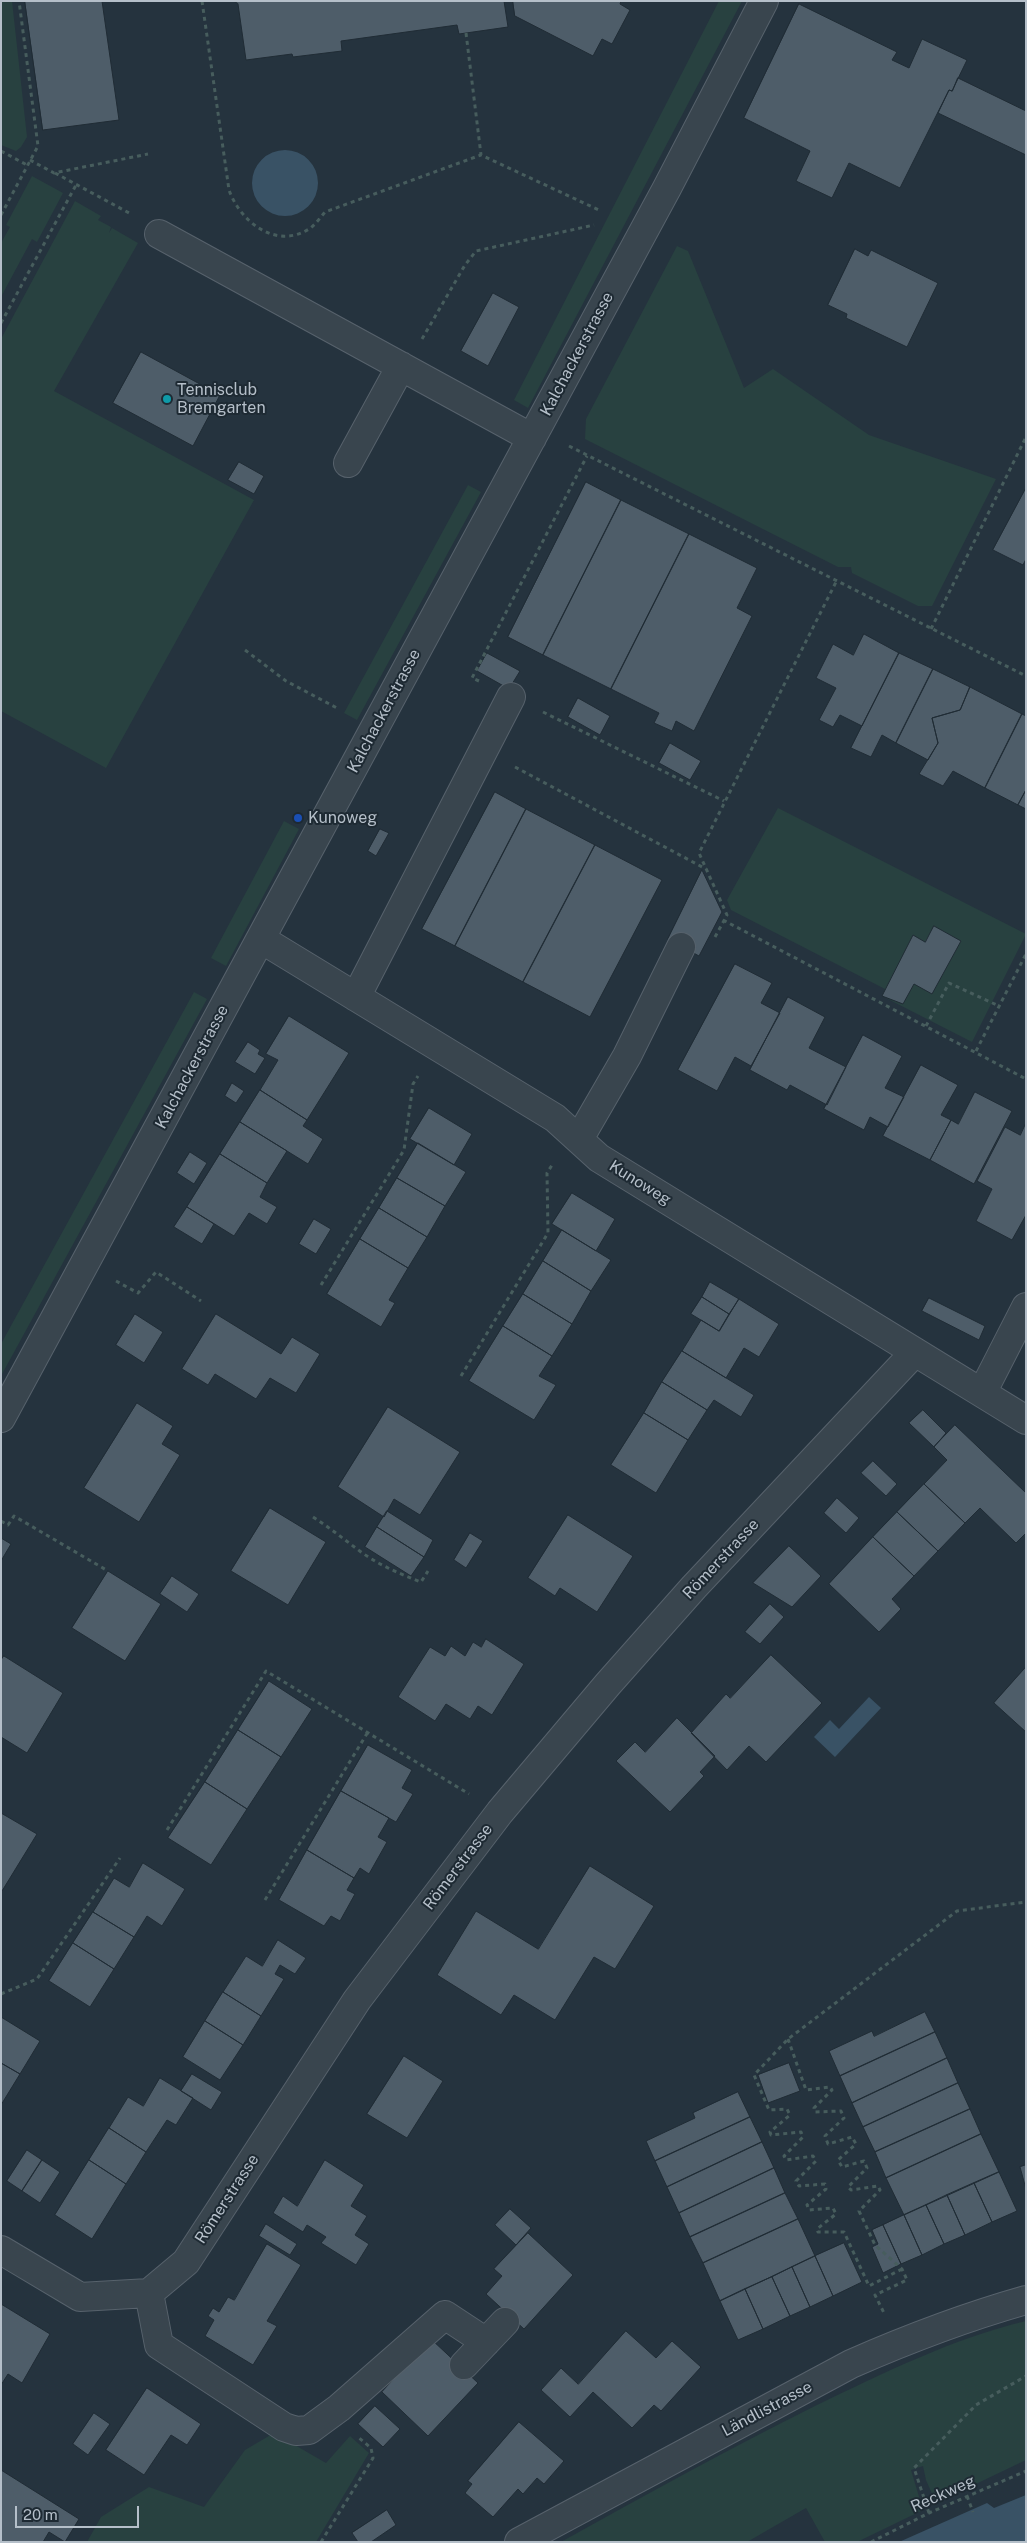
<!DOCTYPE html>
<html>
<head>
<meta charset="utf-8">
<style>
  body { margin:0 }
  #map { position:relative; width:1027px; height:2543px; overflow:hidden; background:#25333e; font-family:"Public Sans",sans-serif }
  canvas { display:block }
  .frame { position:absolute; inset:0; border:2px solid #b5bfc9; pointer-events:none }
  .scale { position:absolute; left:15px; top:2506px; width:124px; height:22px; box-sizing:border-box; border:2px solid #b5bfc9; border-top:0; padding-left:6px; font-size:15px; line-height:18px; white-space:nowrap; color:#b5bfc9; -webkit-text-stroke:4px #1e2a33; paint-order:stroke }
</style>
</head>
<body>
<div id="map">
<canvas width="1027" height="2543"></canvas>
<div class="frame"></div>
<div class="scale">20 m</div>
</div>
<script>
const context = document.querySelector('canvas').getContext('2d');
context.lineJoin = 'round';
function fill(path, color) { context.fillStyle = color; context.fill(path, 'evenodd'); }
function trace(path, color, width, dash) { context.strokeStyle = color; context.lineWidth = width; context.lineCap = dash ? 'butt' : 'round'; context.setLineDash(dash || []); context.stroke(path); }
function write(font, color, halo, rows, align = 'center') {
  context.font = font + ' "Public Sans",sans-serif'; context.lineWidth = 4; context.setLineDash([]); context.textBaseline = 'middle'; context.strokeStyle = halo; context.fillStyle = color; for (const [text, x, y, turn = 0] of rows) {
    context.save(); context.translate(x, y); context.rotate((+turn || 0) * Math.PI / 180); context.textAlign = isNaN(turn) ? turn : align; if (halo) context.strokeText(text, 0, 0); context.fillText(text, 0, 0); context.restore();
  }
}
fill(new Path2D(`
  M 1,1 L 12,1 L 27,137 L 21,147 L 16,151 L 1,145 Z
  M 719,1 L 742,1 L 528,408 L 514,400 Z
  M 32,176 L 63,193 L 37,242 L 32,239 L 1,297 L 1,243 L 10,227 L 6,225 Z
  M 75,201 L 101,216 L 98,220 L 111,227 L 109,233 L 112,228 L 138,243 L 54,391 L 254,500 L 106,768 L 1,711 L 1,339 Z
  M 677,246 L 688,251 L 744,388 L 773,369 L 869,435 L 996,479 L 932,606 L 918,606 L 852,573 L 851,567 L 838,567 L 585,439 L 586,419 Z
  M 468,485 L 481,492 L 357,720 L 344,713 Z
  M 778,808 L 1026,934 L 972,1042 L 882,996 L 885,989 L 731,910 L 727,900 Z
  M 284,821 L 299,829 L 226,966 L 211,958 Z
  M 194,992 L 207,999 L 1,1376 L 1,1344 Z
  M 1026,2321 L 1026,2460 L 936,2503 L 926,2480 L 923,2466 L 911,2470 L 923,2510 L 857,2542 L 825,2542 L 806,2508 L 747,2542 L 561,2542 C 645,2495 729,2449 815,2406 C 884,2373 951,2339 1026,2321 Z
  M 274,2433 L 326,2463 L 350,2436 L 369,2453 L 316,2542 L 87,2542 L 101,2517 L 149,2487 L 204,2507 L 245,2450 Z`), '#284140');
fill(new Path2D(`
  M252 183a33 33 0 1 1 66 0a33 33 0 1 1-66 0Z
  M 869,1697 L 881,1708 L 835,1757 L 814,1737 L 830,1720 L 839,1729 Z
  M 1026,2495 L 1026,2542 L 899,2542 L 987,2503 L 994,2508 Z`), '#395265');
const building = new Path2D(`
  M 25,1 L 102,1 L 119,120 L 43,130 Z
  M 234,1 L 504,1 L 508,27 L 459,34 L 457,25 L 341,41 L 342,51 L 293,57 L 292,54 L 246,60 L 238,4 Z
  M 513,1 L 621,1 L 620,4 L 630,10 L 612,44 L 602,39 L 593,56 L 515,16 Z
  M 799,4 L 897,52 L 892,60 L 909,68 L 922,39 L 967,60 L 952,91 L 949,90 L 900,188 L 849,163 L 832,198 L 796,181 L 810,151 L 744,118 Z
  M 958,78 L 1026,111 L 1026,155 L 938,113 L 949,90 L 952,91 Z
  M 855,249 L 868,256 L 871,250 L 938,283 L 907,347 L 846,318 L 847,314 L 828,305 Z
  M 493,293 L 519,307 L 488,366 L 461,351 Z
  M 141,352 L 220,395 L 193,446 L 113,403 Z
  M 239,462 L 264,476 L 254,494 L 228,480 Z
  M 586,482 L 621,500 L 543,655 L 508,637 Z
  M 1026,488 L 1026,559 L 1023,565 L 993,550 Z
  M 621,500 L 689,534 L 611,689 L 543,655 Z
  M 689,534 L 757,568 L 737,608 L 752,616 L 694,731 L 676,721 L 672,731 L 654,723 L 659,713 L 611,689 Z
  M 864,634 L 899,653 L 862,726 L 840,715 L 833,727 L 819,720 L 836,688 L 816,678 L 833,644 L 853,655 Z
  M 487,653 L 520,671 L 509,689 L 477,671 Z
  M 899,653 L 933,669 L 896,743 L 882,735 L 871,757 L 851,748 Z
  M 933,669 L 970,687 L 960,710 L 932,718 L 938,743 L 928,760 L 896,743 Z
  M 970,687 L 1022,714 L 985,788 L 953,771 L 943,786 L 919,774 L 938,743 L 932,718 L 960,710 Z
  M 578,698 L 610,716 L 600,735 L 568,717 Z
  M 1022,714 L 1026,716 L 1026,790 L 1018,805 L 985,788 Z
  M 670,743 L 701,761 L 690,780 L 659,763 Z
  M 1026,790 L 1026,809 L 1018,805 Z
  M 495,792 L 526,809 L 455,946 L 422,929 Z
  M 526,809 L 595,845 L 523,982 L 455,946 Z
  M 380,829 L 389,833 L 376,856 L 368,851 Z
  M 595,845 L 662,880 L 590,1017 L 523,982 Z
  M 702,870 L 722,912 L 699,956 L 668,939 Z
  M 934,926 L 961,941 L 932,994 L 914,984 L 903,1004 L 882,996 L 913,935 L 925,942 Z
  M 735,964 L 772,983 L 761,1003 L 780,1013 L 751,1066 L 735,1057 L 717,1091 L 678,1070 Z
  M 788,997 L 825,1017 L 809,1048 L 846,1067 L 827,1105 L 790,1085 L 787,1090 L 750,1070 Z
  M 289,1016 L 349,1053 L 307,1120 L 260,1090 L 278,1060 L 266,1054 Z
  M 863,1035 L 902,1056 L 885,1088 L 904,1097 L 888,1127 L 870,1117 L 864,1130 L 824,1109 Z
  M 248,1042 L 260,1050 L 258,1054 L 265,1058 L 255,1074 L 235,1062 Z
  M 921,1065 L 958,1085 L 941,1115 L 951,1120 L 930,1160 L 883,1136 Z
  M 232,1083 L 244,1091 L 236,1103 L 225,1096 Z
  M 260,1090 L 307,1120 L 303,1126 L 323,1139 L 308,1164 L 240,1122 Z
  M 975,1092 L 1012,1111 L 974,1184 L 930,1160 L 951,1120 L 958,1124 Z
  M 429,1108 L 472,1134 L 454,1165 L 410,1139 Z
  M 240,1122 L 287,1151 L 267,1183 L 220,1154 Z
  M 1026,1123 L 1026,1215 L 1012,1240 L 976,1221 L 992,1189 L 977,1181 L 1005,1127 L 1020,1135 Z
  M 418,1143 L 466,1172 L 445,1206 L 397,1178 Z
  M 190,1152 L 207,1163 L 194,1184 L 177,1173 Z
  M 220,1154 L 267,1183 L 260,1197 L 277,1207 L 267,1224 L 249,1213 L 234,1236 L 187,1207 Z
  M 397,1178 L 445,1206 L 427,1237 L 379,1208 Z
  M 572,1193 L 615,1219 L 596,1251 L 552,1224 Z
  M 187,1207 L 214,1224 L 202,1244 L 174,1227 Z
  M 379,1208 L 427,1237 L 408,1268 L 360,1239 Z
  M 314,1219 L 331,1229 L 316,1254 L 299,1244 Z
  M 562,1230 L 611,1260 L 591,1291 L 543,1261 Z
  M 360,1239 L 408,1268 L 389,1300 L 395,1303 L 381,1327 L 327,1294 Z
  M 543,1261 L 591,1291 L 572,1324 L 523,1294 Z
  M 710,1282 L 739,1299 L 729,1314 L 702,1297 Z
  M 523,1294 L 572,1324 L 552,1356 L 503,1326 Z
  M 702,1297 L 729,1314 L 719,1331 L 691,1314 Z
  M 929,1298 L 985,1326 L 979,1340 L 922,1311 Z
  M 739,1299 L 779,1324 L 759,1357 L 744,1348 L 726,1378 L 682,1351 L 701,1320 L 719,1331 Z
  M 135,1314 L 163,1332 L 144,1363 L 116,1345 Z
  M 216,1314 L 281,1354 L 292,1337 L 320,1354 L 296,1393 L 270,1378 L 256,1399 L 215,1374 L 208,1385 L 182,1369 Z
  M 503,1326 L 552,1356 L 539,1376 L 556,1385 L 534,1420 L 469,1381 Z
  M 682,1351 L 754,1395 L 741,1417 L 714,1400 L 707,1410 L 662,1382 Z
  M 662,1382 L 707,1410 L 688,1440 L 644,1413 Z
  M 137,1403 L 173,1426 L 162,1444 L 180,1455 L 139,1522 L 84,1488 Z
  M 388,1407 L 460,1452 L 420,1515 L 394,1499 L 384,1517 L 338,1487 Z
  M 923,1410 L 946,1433 L 934,1447 L 909,1423 Z
  M 644,1413 L 688,1440 L 656,1493 L 611,1465 Z
  M 955,1425 L 1026,1493 L 1026,1533 L 1016,1543 L 980,1508 L 965,1523 L 924,1484 L 947,1460 L 934,1447 Z
  M 873,1461 L 897,1484 L 886,1496 L 861,1473 Z
  M 924,1484 L 965,1523 L 938,1551 L 897,1512 Z
  M 837,1498 L 859,1518 L 846,1533 L 824,1513 Z
  M 270,1508 L 326,1542 L 288,1605 L 231,1571 Z
  M 387,1511 L 433,1540 L 424,1557 L 377,1527 Z
  M 897,1512 L 938,1551 L 914,1576 L 873,1537 Z
  M 568,1515 L 633,1556 L 597,1612 L 560,1588 L 555,1596 L 528,1578 Z
  M 377,1527 L 424,1557 L 411,1576 L 365,1547 Z
  M 470,1533 L 483,1541 L 466,1568 L 454,1560 Z
  M 873,1537 L 914,1576 L 892,1599 L 901,1609 L 879,1632 L 829,1584 Z
  M 1,1538 L 11,1544 L 1,1561 Z
  M 789,1546 L 821,1576 L 792,1607 L 753,1583 Z
  M 108,1571 L 161,1604 L 125,1661 L 72,1628 Z
  M 172,1576 L 199,1594 L 187,1612 L 160,1594 Z
  M 770,1604 L 784,1617 L 760,1644 L 745,1632 Z
  M 486,1639 L 524,1664 L 492,1715 L 478,1706 L 470,1719 L 446,1704 L 435,1721 L 398,1697 L 430,1647 L 445,1656 L 451,1646 L 465,1656 L 473,1642 L 481,1647 Z
  M 771,1655 L 822,1703 L 766,1762 L 749,1746 L 727,1770 L 691,1733 L 726,1694 L 730,1698 Z
  M 4,1656 L 63,1693 L 27,1753 L 1,1737 L 1,1660 Z
  M 1026,1667 L 1026,1732 L 994,1703 Z
  M 269,1681 L 312,1709 L 281,1757 L 238,1730 Z
  M 677,1718 L 715,1756 L 700,1772 L 704,1776 L 670,1812 L 616,1761 L 635,1742 L 645,1752 Z
  M 238,1730 L 281,1757 L 247,1809 L 205,1782 Z
  M 368,1745 L 412,1770 L 402,1788 L 413,1794 L 396,1822 L 341,1791 Z
  M 205,1782 L 247,1809 L 211,1865 L 168,1838 Z
  M 341,1791 L 389,1818 L 378,1837 L 387,1842 L 369,1874 L 360,1868 L 354,1878 L 307,1850 Z
  M 1,1813 L 37,1834 L 2,1891 L 1,1890 Z
  M 307,1850 L 354,1878 L 347,1890 L 355,1894 L 340,1921 L 331,1916 L 324,1926 L 279,1900 Z
  M 143,1863 L 185,1889 L 162,1926 L 147,1916 L 134,1937 L 93,1912 L 114,1878 L 129,1887 Z
  M 590,1866 L 654,1906 L 615,1969 L 594,1957 L 555,2020 L 514,1995 L 501,2015 L 437,1975 L 476,1911 L 538,1949 Z
  M 93,1912 L 134,1937 L 114,1969 L 73,1943 Z
  M 278,1940 L 306,1958 L 295,1974 L 280,1965 L 275,1974 L 284,1979 L 261,2016 L 223,1992 L 246,1956 L 262,1966 Z
  M 73,1943 L 114,1969 L 90,2007 L 49,1981 Z
  M 223,1992 L 261,2016 L 243,2045 L 205,2021 Z
  M 925,2012 L 935,2032 L 840,2076 L 829,2051 L 872,2031 L 874,2036 Z
  M 1,2017 L 40,2041 L 20,2074 L 1,2063 Z
  M 205,2021 L 243,2045 L 220,2080 L 183,2057 Z
  M 935,2032 L 947,2058 L 852,2103 L 840,2076 Z
  M 404,2056 L 443,2081 L 407,2138 L 367,2114 Z
  M 947,2058 L 958,2083 L 863,2127 L 852,2103 Z
  M 1,2063 L 20,2074 L 1,2105 Z
  M 789,2063 L 800,2091 L 768,2103 L 758,2075 Z
  M 192,2074 L 222,2092 L 211,2110 L 181,2091 Z
  M 160,2078 L 193,2098 L 176,2125 L 167,2120 L 146,2152 L 109,2128 L 128,2097 L 143,2106 Z
  M 958,2083 L 970,2109 L 875,2152 L 863,2127 Z
  M 738,2092 L 750,2117 L 655,2161 L 646,2141 L 695,2118 L 693,2113 Z
  M 970,2109 L 981,2134 L 886,2178 L 875,2152 Z
  M 750,2117 L 762,2142 L 667,2187 L 655,2161 Z
  M 109,2128 L 146,2152 L 126,2184 L 89,2160 Z
  M 981,2134 L 999,2172 L 904,2215 L 886,2178 Z
  M 762,2142 L 774,2168 L 679,2213 L 667,2187 Z
  M 27,2150 L 42,2160 L 22,2191 L 7,2181 Z
  M 42,2160 L 60,2172 L 40,2203 L 22,2191 Z
  M 89,2160 L 126,2184 L 92,2239 L 55,2215 Z
  M 325,2160 L 364,2185 L 351,2206 L 367,2216 L 355,2235 L 369,2244 L 356,2265 L 321,2243 L 326,2237 L 307,2225 L 303,2232 L 273,2213 L 283,2196 L 297,2206 Z
  M 1026,2165 L 1026,2189 L 1020,2167 Z
  M 774,2168 L 785,2193 L 690,2237 L 679,2213 Z
  M 999,2172 L 1017,2211 L 992,2222 L 974,2183 Z
  M 974,2183 L 992,2222 L 965,2235 L 947,2195 Z
  M 785,2193 L 798,2219 L 703,2263 L 690,2237 Z
  M 947,2195 L 965,2235 L 944,2244 L 926,2205 Z
  M 926,2205 L 944,2244 L 922,2255 L 904,2215 Z
  M 510,2209 L 531,2228 L 516,2245 L 495,2225 Z
  M 904,2215 L 922,2255 L 901,2264 L 883,2225 Z
  M 798,2219 L 815,2256 L 720,2301 L 703,2263 Z
  M 266,2224 L 297,2244 L 290,2255 L 259,2236 Z
  M 883,2225 L 901,2264 L 883,2273 L 872,2247 L 878,2244 L 872,2230 Z
  M 528,2233 L 573,2275 L 524,2329 L 486,2294 L 502,2276 L 494,2269 Z
  M 844,2243 L 862,2282 L 833,2296 L 815,2256 Z
  M 267,2244 L 301,2265 L 267,2321 L 277,2326 L 253,2365 L 205,2336 L 214,2320 L 208,2316 L 213,2308 L 219,2312 L 228,2297 L 234,2300 Z
  M 815,2256 L 833,2296 L 810,2307 L 792,2267 Z
  M 792,2267 L 810,2307 L 790,2316 L 772,2277 Z
  M 772,2277 L 790,2316 L 763,2329 L 745,2289 Z
  M 745,2289 L 763,2329 L 738,2340 L 720,2301 Z
  M 1,2304 L 50,2334 L 22,2383 L 8,2374 L 1,2385 Z
  M 626,2331 L 656,2358 L 672,2341 L 701,2367 L 661,2411 L 654,2405 L 632,2428 L 593,2392 L 570,2417 L 541,2390 L 561,2368 L 578,2384 Z
  M 431,2339 L 478,2383 L 428,2436 L 382,2392 Z
  M 147,2388 L 201,2424 L 187,2445 L 171,2435 L 144,2475 L 106,2450 Z
  M 375,2406 L 400,2429 L 383,2447 L 358,2424 Z
  M 94,2413 L 110,2424 L 88,2455 L 73,2444 Z
  M 519,2422 L 564,2461 L 544,2484 L 537,2478 L 523,2494 L 518,2489 L 493,2517 L 465,2493 L 472,2484 L 468,2481 Z
  M 1,2470 L 79,2519 L 65,2542 L 49,2532 L 43,2542 L 1,2542 Z
  M 387,2510 L 396,2525 L 371,2542 L 358,2542 L 352,2533 Z`);
fill(building, '#4e5d69');
trace(building, '#202c35', 1);
const minor = new Path2D(`
  M 159,234 L 532,438
  M 348,463 L 401,366
  M 261,939 L 555,1118 L 599,1158 L 1026,1420
  M 356,997 L 511,697
  M 579,1139 L 627,1056 L 681,947
  M 982,1393 L 1026,1307
  M 1,1418 L 667,188 L 764,1
  M 1,2250 L 80,2297 L 149,2293 L 186,2262 L 357,2000 L 500,1812 L 608,1684 L 694,1587 L 915,1352
  M 149,2293 L 159,2345 L 284,2427 L 296,2431 L 309,2430 L 339,2408 L 445,2315 L 486,2342
  M 464,2365 L 505,2322
  M 519,2542 L 851,2364 C 908,2339 966,2317 1026,2300`);
trace(minor, '#57626c', 30);
trace(new Path2D(`
  M 202,1 L 229,190 C 240,221 275,250 309,229 C 315,225 320,218 325,212 L 481,155
  M 466,33 L 481,155 L 601,211
  M 1,151 L 27,165
  M 30,160 L 54,173 L 148,154
  M 55,173 L 131,214
  M 1,215 L 38,146 L 19,1
  M 1,323 L 76,185
  M 422,339 L 465,265 L 476,251 L 594,225
  M 569,446 L 1026,676
  M 931,629 L 1026,437
  M 245,650 L 286,681 L 337,708
  M 479,681 L 472,678 L 587,456
  M 543,712 L 724,801
  M 515,767 L 706,869
  M 723,920 L 1026,1079
  M 715,937 L 727,915 L 699,853 L 836,582
  M 926,1026 L 949,983 L 999,1006
  M 976,1051 L 1026,954
  M 116,1281 L 138,1293 L 156,1272 L 201,1301
  M 321,1285 L 404,1150 L 413,1084 L 418,1076
  M 461,1376 L 548,1233 L 547,1173 L 552,1165
  M 313,1517 C 330,1528 345,1540 361,1552 C 379,1565 400,1574 421,1582 L 428,1571
  M 1,1521 L 8,1525 L 14,1516 L 108,1571
  M 167,1830 L 266,1671 L 469,1794
  M 265,1900 L 368,1732
  M 1,1994 L 37,1979 L 120,1858
  M 788,2039 L 806,2090 L 830,2087 L 832,2090 L 814,2108 L 815,2112 L 841,2111 L 844,2118 L 825,2136 L 828,2144 L 852,2137 L 856,2144 L 838,2160 L 842,2167 L 864,2161 L 867,2168 L 848,2187 L 851,2190 L 878,2186 L 880,2190 L 859,2211 L 875,2245 L 902,2269 L 907,2280 L 875,2295 L 884,2313
  M 902,2269 L 869,2286 L 844,2232 L 818,2232 L 817,2229 L 836,2214 L 833,2208 L 809,2210 L 807,2205 L 826,2189 L 825,2184 L 799,2186 L 796,2181 L 816,2161 L 813,2156 L 786,2160 L 784,2156 L 803,2137 L 801,2132 L 771,2135 L 770,2132 L 790,2115 L 787,2109 L 769,2110 L 754,2075 L 788,2039 L 957,1911 L 1026,1902
  M 967,2496 L 973,2512
  M 929,2513 L 914,2468 L 976,2405 L 1026,2376
  M 321,2542 L 373,2458 L 371,2448 L 358,2437
  M 871,2542 L 929,2513 L 1026,2471`), '#475d5d', 3, [4, 4]);
trace(minor, '#39454e', 28);
for (const [x, y, r, color] of [
  [167,399,5,"#0f9aa8"],
  [298,818,5,"#1a4fb4"]
]) { const dot = new Path2D(); dot.arc(x, y, r, 0, 2 * Math.PI); context.fillStyle = color; context.fill(dot); trace(dot, '#1e2a33', 2); }
write('16px', '#b5bfc9', '#1e2a33', [
  ["Kalchackerstrasse",577,354,-62],
  ["Kalchackerstrasse",384,711,-62],
  ["Kalchackerstrasse",192,1067,-62],
  ["Kunoweg",640,1183,32],
  ["Römerstrasse",721,1559,-47],
  ["Römerstrasse",458,1867,-53],
  ["Römerstrasse",227,2199,-57],
  ["Ländlistrasse",767,2409,-28],
  ["Reckweg",943,2494,-24]
]);
write('16px', '#b5bfc9', '#1e2a33', [
  ["Tennisclub",177,390],
  ["Bremgarten",177,408],
  ["Kunoweg",308,818]
], 'left');
</script>
</body>
</html>
